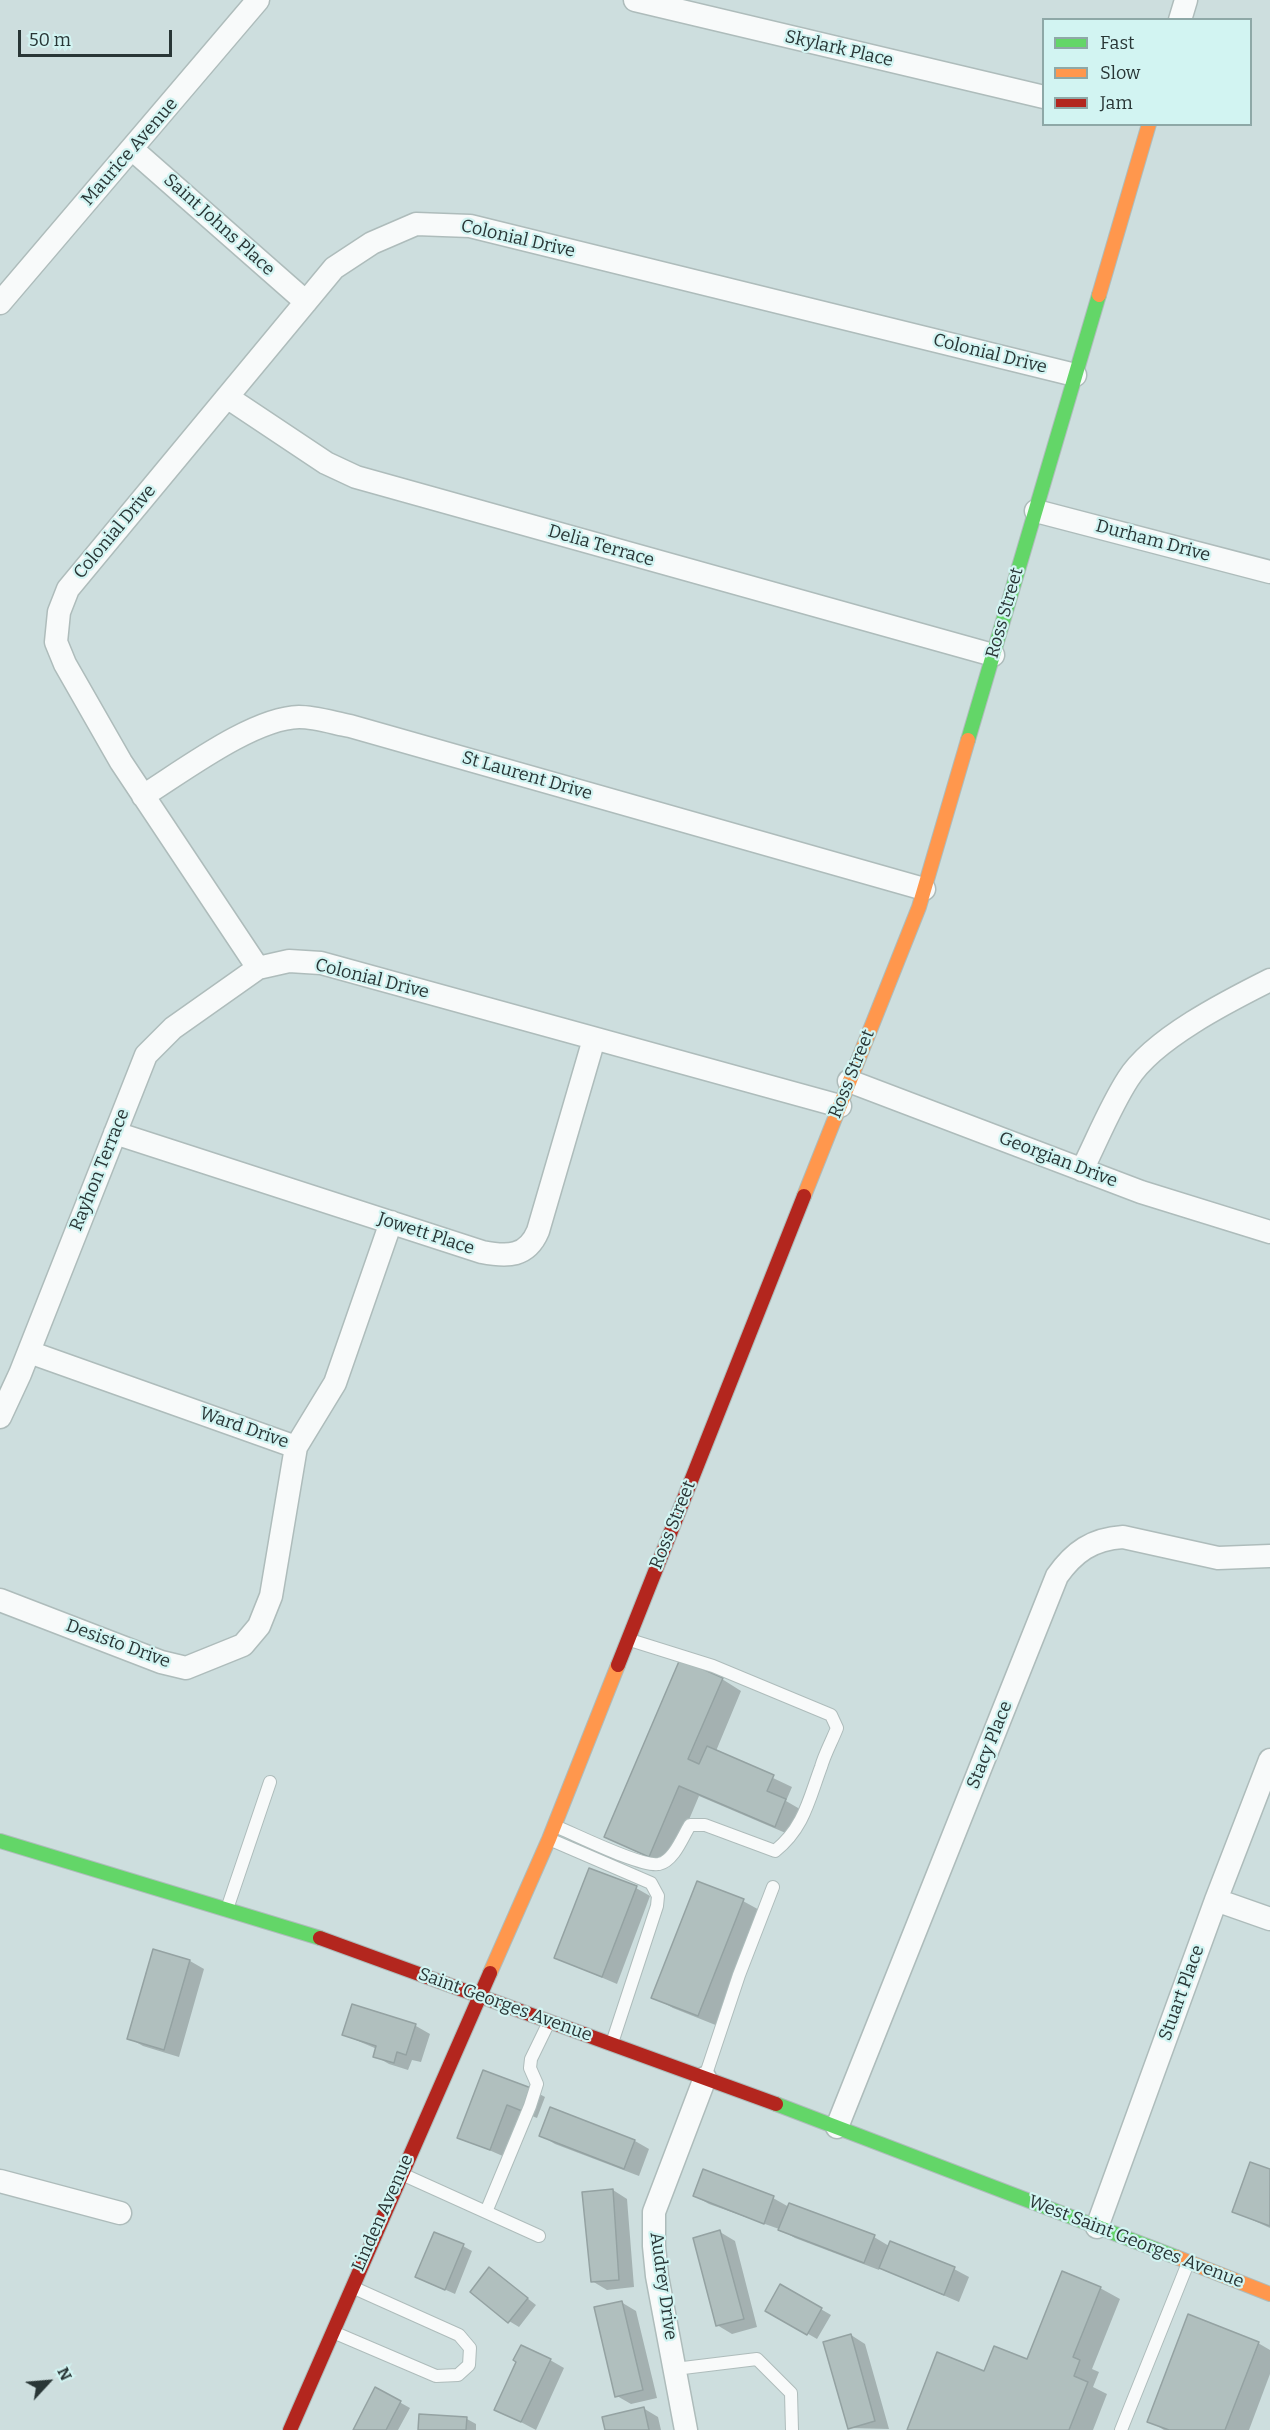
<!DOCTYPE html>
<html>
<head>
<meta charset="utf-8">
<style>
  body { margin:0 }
  #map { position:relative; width:1270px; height:2430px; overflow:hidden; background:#cddede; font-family:Bitter,serif }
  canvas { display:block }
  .legend { position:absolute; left:1042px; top:18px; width:210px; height:108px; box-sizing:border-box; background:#d2f4f2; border:2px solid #8ea8a7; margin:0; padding:8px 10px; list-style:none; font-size:18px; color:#293636 }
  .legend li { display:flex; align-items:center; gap:12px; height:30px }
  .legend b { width:30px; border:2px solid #8ea8a7 }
  .north { position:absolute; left:18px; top:2352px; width:60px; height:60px; -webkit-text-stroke:4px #d2f4f2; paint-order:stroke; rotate:64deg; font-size:16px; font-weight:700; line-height:24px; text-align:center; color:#293636 }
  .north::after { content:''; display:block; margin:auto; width:21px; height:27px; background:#293636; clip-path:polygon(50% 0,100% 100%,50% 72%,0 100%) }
  .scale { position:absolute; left:18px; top:30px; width:154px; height:27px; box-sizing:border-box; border:3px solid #293636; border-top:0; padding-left:8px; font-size:18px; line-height:21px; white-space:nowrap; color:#293636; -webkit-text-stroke:4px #d2f4f2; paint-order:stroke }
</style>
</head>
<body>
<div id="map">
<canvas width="1270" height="2430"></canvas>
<ul class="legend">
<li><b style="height:8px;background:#63d668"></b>Fast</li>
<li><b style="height:8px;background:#ff974d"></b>Slow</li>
<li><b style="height:8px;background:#b3261e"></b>Jam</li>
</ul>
<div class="north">N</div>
<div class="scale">50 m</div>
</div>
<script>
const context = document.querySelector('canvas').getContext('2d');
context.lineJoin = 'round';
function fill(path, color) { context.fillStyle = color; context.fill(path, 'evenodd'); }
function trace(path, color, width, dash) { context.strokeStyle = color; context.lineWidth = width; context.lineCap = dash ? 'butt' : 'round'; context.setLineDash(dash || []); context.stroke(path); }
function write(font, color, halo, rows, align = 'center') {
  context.font = font + ' Bitter,serif'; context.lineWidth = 4.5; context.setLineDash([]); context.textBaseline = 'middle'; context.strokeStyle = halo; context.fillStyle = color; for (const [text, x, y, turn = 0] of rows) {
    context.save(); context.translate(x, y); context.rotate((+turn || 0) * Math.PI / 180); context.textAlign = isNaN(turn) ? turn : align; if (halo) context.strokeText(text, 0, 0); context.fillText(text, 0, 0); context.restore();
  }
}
fill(new Path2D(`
  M 722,1679 L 741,1691 L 716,1751 L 792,1787 L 786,1801 L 805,1812 L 795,1837 L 699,1796 L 669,1867 L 606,1837 Z
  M 636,1888 L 650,1896 L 617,1984 L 556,1958 Z
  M 743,1901 L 763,1912 L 718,2026 L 673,2008 L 653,1997 Z
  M 154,1950 L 190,1961 L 204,1969 L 179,2057 L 143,2046 L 129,2038 Z
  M 353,2006 L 416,2026 L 430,2034 L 421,2062 L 412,2060 L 408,2070 L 389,2064 L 375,2056 L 377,2049 L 344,2035 Z
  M 530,2089 L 545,2097 L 537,2118 L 522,2112 L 505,2157 L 459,2137 Z
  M 550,2109 L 635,2141 L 649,2149 L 639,2176 L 555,2144 L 540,2135 Z
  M 1270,2171 L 1270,2228 L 1233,2211 Z
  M 613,2190 L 627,2199 L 634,2287 L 607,2290 L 592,2281 Z
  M 695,2196 L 773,2198 L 789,2207 L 874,2237 L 889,2246 L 954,2269 L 969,2277 L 959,2302 L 880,2268 L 879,2270 L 795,2238 L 779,2229 L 709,2204 Z
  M 720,2232 L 735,2241 L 757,2327 L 732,2334 L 717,2325 Z
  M 463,2246 L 472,2251 L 455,2294 L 417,2277 Z
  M 490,2269 L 536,2305 L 519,2327 L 509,2321 Z
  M 781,2286 L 831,2315 L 817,2339 L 767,2310 Z
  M 1100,2288 L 1120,2299 L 1092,2369 L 1099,2372 L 1093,2387 L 1107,2394 L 1093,2430 L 909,2430 L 985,2373 L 1028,2361 Z
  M 621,2302 L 636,2311 L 657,2398 L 631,2404 L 617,2396 Z
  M 851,2335 L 865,2344 L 889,2429 L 849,2428 Z
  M 1258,2343 L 1270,2350 L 1270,2374 L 1249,2430 L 1164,2430 L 1149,2421 Z
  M 550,2360 L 564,2368 L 536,2430 L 496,2409 L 518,2361 Z
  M 376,2389 L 410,2408 L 398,2430 L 354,2430 Z
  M 643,2408 L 658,2417 L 661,2430 L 607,2430 Z
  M 420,2415 L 467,2419 L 476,2424 L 476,2430 L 419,2430 Z`), '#0003');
const building = new Path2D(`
  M 680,1659 L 723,1678 L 688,1759 L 699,1764 L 707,1746 L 774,1775 L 767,1791 L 786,1799 L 775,1827 L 679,1786 L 649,1857 L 604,1837 Z
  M 589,1868 L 637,1886 L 602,1977 L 554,1958 Z
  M 697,1881 L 744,1899 L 698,2016 L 651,1998 Z
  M 153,1949 L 190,1960 L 164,2050 L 127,2039 Z
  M 352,2004 L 416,2024 L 406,2055 L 397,2052 L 394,2063 L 373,2057 L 376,2046 L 342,2035 Z
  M 483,2070 L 531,2088 L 522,2111 L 507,2105 L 490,2150 L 457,2138 Z
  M 550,2107 L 635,2140 L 624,2169 L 539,2136 Z
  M 1250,2162 L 1270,2169 L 1270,2226 L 1232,2212 Z
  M 703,2169 L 774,2196 L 764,2224 L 693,2196 Z
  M 613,2189 L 619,2280 L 591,2282 L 582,2192 Z
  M 789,2203 L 875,2235 L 864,2263 L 778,2230 Z
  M 720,2230 L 744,2319 L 716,2326 L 693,2238 Z
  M 434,2232 L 464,2244 L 445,2290 L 415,2277 Z
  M 890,2241 L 955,2267 L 944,2295 L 879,2268 Z
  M 489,2267 L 528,2298 L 508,2323 L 470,2292 Z
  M 1062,2271 L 1101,2287 L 1073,2357 L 1080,2360 L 1074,2376 L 1088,2382 L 1069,2430 L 907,2430 L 937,2352 L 984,2371 L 994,2346 L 1027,2359 Z
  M 780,2284 L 822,2308 L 807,2335 L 765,2311 Z
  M 622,2301 L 643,2390 L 615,2397 L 594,2307 Z
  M 1188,2314 L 1259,2342 L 1225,2430 L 1169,2430 L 1147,2422 Z
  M 851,2334 L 875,2421 L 848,2429 L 823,2342 Z
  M 521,2345 L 551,2359 L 521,2422 L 494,2410 L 516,2362 L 513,2360 Z
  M 375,2387 L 401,2401 L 386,2430 L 353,2430 Z
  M 644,2407 L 649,2430 L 605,2430 L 602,2417 Z
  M 419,2414 L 467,2417 L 466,2430 L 418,2430 Z`);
fill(building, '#b0bfbe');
trace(building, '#94a2a2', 1.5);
const lane = new Path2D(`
  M 555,1826 C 575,1834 642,1868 659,1864 C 674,1861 683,1836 690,1825 L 705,1825 L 775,1851 C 804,1828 809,1799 821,1767 C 825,1753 832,1741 837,1728 L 831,1715 L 713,1666 L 630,1640
  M 549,1839 L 651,1883 L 658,1896 L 657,1906 L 612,2043
  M 227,1909 L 270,1782
  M 705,2077 L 739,1975 L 773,1887
  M 404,2175 L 539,2236
  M 486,2212 L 530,2106 L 537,2084 L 530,2068 L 531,2059 L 549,2022
  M 333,2332 L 436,2376 L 458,2375 L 469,2365 L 470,2348 L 459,2335 L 352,2287
  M 675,2369 L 757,2359 L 791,2393 L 792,2430
  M 1121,2430 L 1188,2263`);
const street = new Path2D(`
  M 635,0 L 1044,97
  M 1180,20 L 1186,0
  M 132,149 L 306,302
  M 0,303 L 258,0
  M 227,397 L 326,463 L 356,477 L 993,655
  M 1036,511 L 1270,572
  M 143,796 C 183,771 253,718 299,717 C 315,717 334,723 350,726 L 924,889
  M 258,968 L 121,762 L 65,664 L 56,642 L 59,612 L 68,589 L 334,268 L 372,243 L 416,224 L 470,226 L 1075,375
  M 849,1081 L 1141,1192 L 1270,1232
  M 115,1133 L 482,1252 C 508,1257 527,1257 538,1231 L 594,1039
  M 1082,1170 C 1097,1140 1110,1107 1128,1079 C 1153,1039 1228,1001 1270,980
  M 29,1352 L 296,1447
  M 0,1417 L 20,1374 L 146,1055 L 173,1028 L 258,968 L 289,961 L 321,963 L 840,1106
  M 0,1600 L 161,1662 L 186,1668 L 243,1645 L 259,1626 L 271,1596 L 296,1447 L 335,1383 L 391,1222
  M 1216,1900 L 1270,1919
  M 837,2127 L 1057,1576 C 1074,1552 1092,1539 1123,1537 L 1218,1558 L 1270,1556
  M 0,2181 L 120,2213
  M 1097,2227 L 1216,1900 L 1270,1760
  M 686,2430 L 657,2276 L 654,2246 L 654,2212 L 705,2078`);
const fast = new Path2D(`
  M 968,740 L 1099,295
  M 0,1841 L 320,1938
  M 776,2104 L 1176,2257`);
const slow = new Path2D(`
  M 1099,295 L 1149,124
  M 804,1196 L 919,907 L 968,740
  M 490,1973 L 549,1839 L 618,1665
  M 1176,2257 L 1270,2294`);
const jam = new Path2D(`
  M 618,1665 L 804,1196
  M 320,1938 L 776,2104
  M 290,2430 L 490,1973`);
trace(lane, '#aebcbb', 14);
trace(street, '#aebcbb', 25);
trace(fast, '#aebcbb', 16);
trace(slow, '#aebcbb', 16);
trace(jam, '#aebcbb', 16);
trace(lane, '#f8fafa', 12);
trace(street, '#f8fafa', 22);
trace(fast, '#63d668', 14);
trace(slow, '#ff974d', 14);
trace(jam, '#b3261e', 14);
write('18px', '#293636', '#d2f4f2', [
  ["Skylark Place",839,49,13],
  ["Maurice Avenue",130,152,-49],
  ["Saint Johns Place",219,225,42],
  ["Colonial Drive",518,239,13],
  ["Colonial Drive",990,354,14],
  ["Colonial Drive",115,532,-50],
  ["Durham Drive",1153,541,15],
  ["Delia Terrace",601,546,16],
  ["Ross Street",1005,613,-74],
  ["St Laurent Drive",527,776,16],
  ["Colonial Drive",372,979,14],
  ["Ross Street",852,1074,-68],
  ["Georgian Drive",1058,1160,21],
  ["Rayhon Terrace",100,1170,-68],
  ["Jowett Place",426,1234,18],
  ["Ward Drive",244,1428,19],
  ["Ross Street",673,1525,-68],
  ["Desisto Drive",118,1644,20],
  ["Stacy Place",990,1745,-68],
  ["Stuart Place",1182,1993,-70],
  ["Saint Georges Avenue",505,2005,20],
  ["Linden Avenue",383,2213,-66],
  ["West Saint Georges Avenue",1136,2242,21],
  ["Audrey Drive",663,2286,82]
]);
</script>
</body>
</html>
